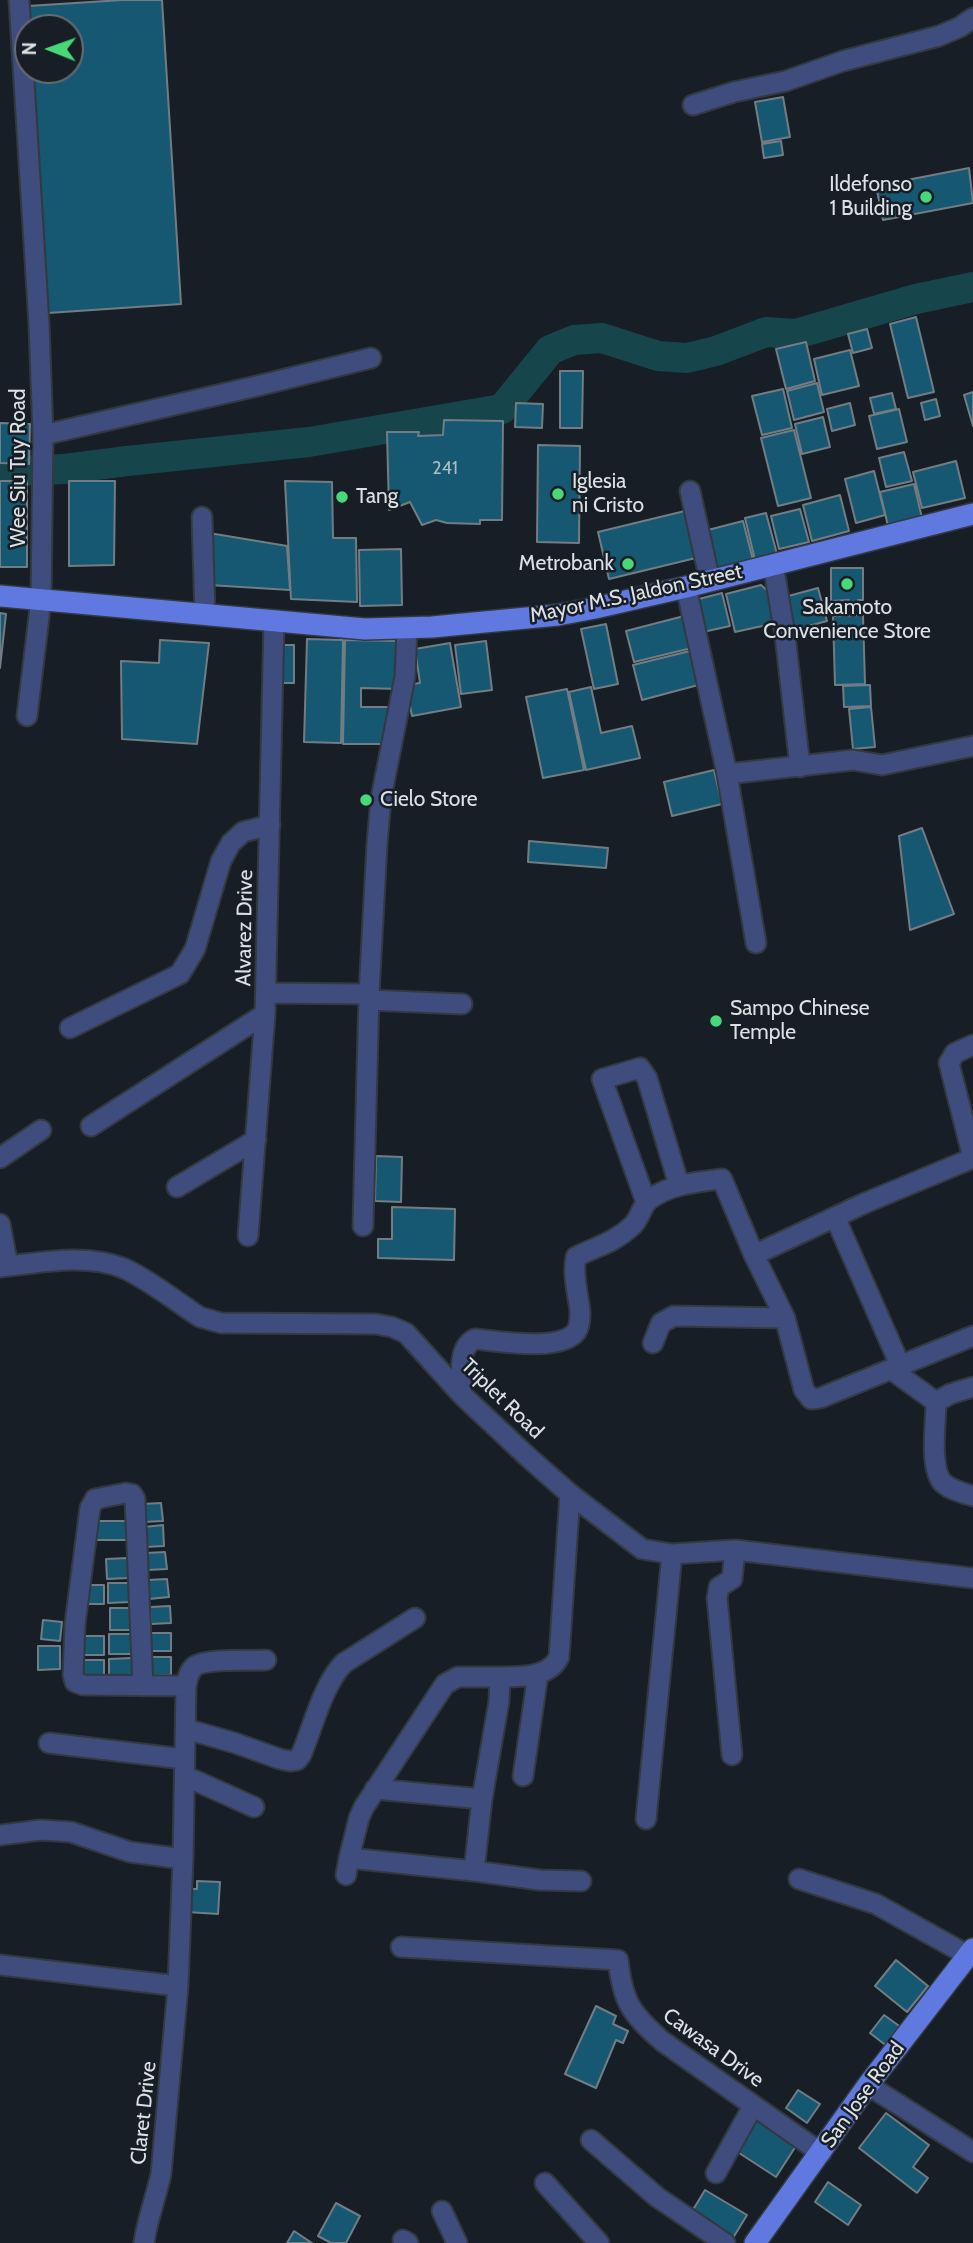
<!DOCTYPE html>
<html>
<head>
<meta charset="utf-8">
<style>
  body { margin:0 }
  #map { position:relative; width:973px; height:2243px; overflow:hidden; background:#181e25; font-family:Cabin,sans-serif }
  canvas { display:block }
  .north { position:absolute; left:14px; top:14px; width:70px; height:70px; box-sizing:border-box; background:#181e25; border:2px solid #666c72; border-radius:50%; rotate:271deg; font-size:19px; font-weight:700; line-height:28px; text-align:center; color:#dce1e5 }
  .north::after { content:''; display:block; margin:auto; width:24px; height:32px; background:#48d779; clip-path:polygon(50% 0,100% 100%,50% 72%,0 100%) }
</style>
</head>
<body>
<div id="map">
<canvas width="973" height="2243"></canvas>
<div class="north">N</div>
</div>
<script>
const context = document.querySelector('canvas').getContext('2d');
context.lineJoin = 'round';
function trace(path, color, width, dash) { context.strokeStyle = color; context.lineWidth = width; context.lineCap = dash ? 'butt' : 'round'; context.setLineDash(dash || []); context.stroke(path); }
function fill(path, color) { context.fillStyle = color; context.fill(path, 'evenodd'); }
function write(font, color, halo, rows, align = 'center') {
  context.font = font + ' Cabin,sans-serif'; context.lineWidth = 5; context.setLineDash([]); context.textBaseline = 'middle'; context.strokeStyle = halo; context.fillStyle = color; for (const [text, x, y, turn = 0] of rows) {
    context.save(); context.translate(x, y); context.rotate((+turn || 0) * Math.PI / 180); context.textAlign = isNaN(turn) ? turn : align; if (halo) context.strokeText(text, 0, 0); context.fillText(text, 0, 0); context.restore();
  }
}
trace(new Path2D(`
  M 0,469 L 16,471 L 64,469 L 127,461 L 309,442 L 502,409 L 550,350 L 574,340 L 602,338 L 658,356 L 687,358 L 716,351 L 766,332 L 796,334 L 916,299 L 973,287`), '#16454c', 30);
const building = new Path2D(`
  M 122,0 L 162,0 L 181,304 L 48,313 L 32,70 L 70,70 L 70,28 L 29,28 L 28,6 Z
  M 783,97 L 790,137 L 762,142 L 755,102 Z
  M 781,141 L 783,155 L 764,158 L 762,144 Z
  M 969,168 L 973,203 L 883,220 L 876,186 Z
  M 916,317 L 934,392 L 908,398 L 890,324 Z
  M 867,329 L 872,348 L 853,353 L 848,334 Z
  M 806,342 L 815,381 L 786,389 L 776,349 Z
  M 850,350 L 859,386 L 822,395 L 814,359 Z
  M 560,371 L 583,371 L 582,428 L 560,428 Z
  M 817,383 L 824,412 L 794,420 L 787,391 Z
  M 783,389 L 792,428 L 762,435 L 752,396 Z
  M 973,392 L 973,426 L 964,395 Z
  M 892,393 L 896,409 L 874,414 L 870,398 Z
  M 936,399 L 940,416 L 925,420 L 921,403 Z
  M 516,403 L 543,404 L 542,428 L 515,427 Z
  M 850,403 L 855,425 L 832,431 L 827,409 Z
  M 899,409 L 907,442 L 877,449 L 869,416 Z
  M 823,417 L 830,447 L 802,454 L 795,424 Z
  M 444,420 L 503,421 L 502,520 L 480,520 L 480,524 L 447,523 L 436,520 L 422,525 L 410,502 L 389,510 L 387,432 L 419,432 L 418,436 L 443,435 Z
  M 0,423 L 30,424 L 29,464 L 0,463 Z
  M 794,430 L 811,498 L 778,506 L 761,438 Z
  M 538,445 L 580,446 L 579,543 L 537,542 Z
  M 904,452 L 912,481 L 886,487 L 879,458 Z
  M 956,461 L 965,498 L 922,508 L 913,472 Z
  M 874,471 L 885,515 L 856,523 L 845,479 Z
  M 0,481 L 27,481 L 27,567 L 0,567 Z
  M 69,481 L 115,481 L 114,565 L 69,566 Z
  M 285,481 L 332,482 L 333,538 L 356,538 L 357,602 L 291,599 Z
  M 914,484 L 922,518 L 888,526 L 880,492 Z
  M 840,495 L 849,531 L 812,541 L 803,505 Z
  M 800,509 L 809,542 L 779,549 L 771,516 Z
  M 689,510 L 700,557 L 609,579 L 598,532 Z
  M 766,513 L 777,554 L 755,560 L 745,518 Z
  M 743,521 L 754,564 L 715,574 L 704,531 Z
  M 197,531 L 287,546 L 290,590 L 209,585 Z
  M 401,549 L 402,605 L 360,606 L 359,550 Z
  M 831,568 L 863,568 L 863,600 L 858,600 L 858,609 L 849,609 L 849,600 L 831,601 Z
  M 761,585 L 769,592 L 776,623 L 735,632 L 726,594 Z
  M 818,588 L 827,621 L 790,631 L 781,598 Z
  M 722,593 L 730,626 L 703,632 L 695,600 Z
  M 0,613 L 6,614 L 0,668 Z
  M 688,615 L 696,647 L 634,662 L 626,631 Z
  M 863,615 L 865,684 L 835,685 L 833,616 Z
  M 606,624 L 618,684 L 594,689 L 581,629 Z
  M 307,639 L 343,640 L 341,743 L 304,742 Z
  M 160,640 L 209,643 L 197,744 L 122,739 L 121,661 L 159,663 Z
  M 345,640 L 400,641 L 399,689 L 361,688 L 361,707 L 394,707 L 388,744 L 343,744 Z
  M 486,641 L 492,690 L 461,694 L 455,645 Z
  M 450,643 L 461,707 L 412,716 L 406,685 L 420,683 L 415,649 Z
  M 278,645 L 294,645 L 294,683 L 277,683 Z
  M 694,650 L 702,684 L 642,700 L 633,665 Z
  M 870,685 L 871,706 L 844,707 L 843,686 Z
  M 591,687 L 601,733 L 632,726 L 640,758 L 586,770 L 569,692 Z
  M 567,689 L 584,770 L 543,778 L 526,697 Z
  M 871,707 L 875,747 L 853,749 L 849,709 Z
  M 714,770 L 722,804 L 672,816 L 664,782 Z
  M 922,828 L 954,914 L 910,930 L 899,836 Z
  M 529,841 L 608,848 L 606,868 L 528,862 Z
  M 376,1156 L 402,1157 L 401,1202 L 375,1201 Z
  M 392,1207 L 455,1209 L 454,1260 L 378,1258 L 378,1239 L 392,1239 Z
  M 161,1503 L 163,1521 L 143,1522 L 142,1504 Z
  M 93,1521 L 126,1521 L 127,1540 L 93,1540 Z
  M 163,1525 L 164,1546 L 145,1547 L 144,1527 Z
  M 165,1552 L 167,1569 L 147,1570 L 146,1553 Z
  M 128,1558 L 129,1578 L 107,1579 L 106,1559 Z
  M 167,1579 L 169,1597 L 149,1599 L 148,1580 Z
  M 108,1583 L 130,1583 L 130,1602 L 108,1603 Z
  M 83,1585 L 104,1585 L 104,1604 L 84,1604 Z
  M 170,1606 L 171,1623 L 151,1624 L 150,1607 Z
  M 110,1608 L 131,1608 L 132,1630 L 110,1630 Z
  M 43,1620 L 62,1622 L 60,1641 L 41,1639 Z
  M 151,1633 L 171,1633 L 171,1651 L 151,1651 Z
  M 109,1634 L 132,1634 L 132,1654 L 109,1654 Z
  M 81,1636 L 104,1636 L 104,1655 L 80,1655 Z
  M 38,1646 L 60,1646 L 60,1669 L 38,1670 Z
  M 151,1657 L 171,1657 L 171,1675 L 151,1675 Z
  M 132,1658 L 133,1678 L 109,1678 L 109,1659 Z
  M 80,1660 L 104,1660 L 104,1679 L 80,1679 Z
  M 197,1881 L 220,1882 L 218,1914 L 187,1912 L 189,1889 L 197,1889 Z
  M 896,1960 L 928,1986 L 907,2012 L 875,1986 Z
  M 596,2006 L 616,2016 L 613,2024 L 628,2031 L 623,2043 L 616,2040 L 596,2088 L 565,2074 Z
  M 884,2015 L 902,2028 L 888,2047 L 870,2033 Z
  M 798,2090 L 820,2104 L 807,2123 L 786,2108 Z
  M 886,2113 L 929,2145 L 913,2167 L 928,2178 L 917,2193 L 859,2148 Z
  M 756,2120 L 796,2146 L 776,2177 L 736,2151 Z
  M 828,2182 L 861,2205 L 848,2225 L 815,2202 Z
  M 705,2190 L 747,2215 L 733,2238 L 691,2213 Z
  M 336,2203 L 360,2216 L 346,2243 L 331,2243 L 318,2236 Z
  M 294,2231 L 312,2243 L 287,2243 Z`);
fill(building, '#165772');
trace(building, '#727d83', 2);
const minor = new Path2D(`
  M 19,0 L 39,324 L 43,435 L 41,600 L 27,716
  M 693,105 L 734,92 L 786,81 L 843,61 L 939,36 L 960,27 L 973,18
  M 43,435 L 257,386 L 371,358
  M 690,491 L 710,581
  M 202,517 L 205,614
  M 773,564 L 785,635 L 800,767
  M 686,587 L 727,774 L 756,943
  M 727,774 L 853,760 L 882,765 L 973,746
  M 266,993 L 369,994
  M 369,1000 L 462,1004
  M 70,1028 L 180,974 L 195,949 L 221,861 L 231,843 L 243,832 L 270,825
  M 973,1045 L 955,1053 L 949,1063 L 973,1158
  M 91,1126 L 265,1014
  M 0,1158 L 41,1130
  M 177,1187 L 256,1140
  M 646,1202 L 602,1079 L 640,1068 L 647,1078 L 679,1185
  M 835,1217 L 900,1365
  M 0,1224 L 8,1266
  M 363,1226 L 369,994 L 377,844 L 381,798 L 405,677 L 407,628
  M 248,1236 L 265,1014 L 274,621
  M 754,1255 L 865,1203 L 973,1158
  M 0,1267 C 39,1263 85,1253 123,1268 C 150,1280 175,1301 200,1317 L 221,1323 L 376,1324 L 392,1327 L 406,1333 L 461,1394 L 528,1457 L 570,1494 L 642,1549 L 672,1554 L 735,1550 L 973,1578
  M 653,1343 L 661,1323 L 674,1316 L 785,1318
  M 892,1370 L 936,1402
  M 973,1387 L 950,1394 L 936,1402 C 936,1423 929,1468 943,1483 C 951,1490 963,1493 973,1496
  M 461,1394 C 462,1377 457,1347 475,1339 C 499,1341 559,1352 576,1332 C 580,1326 580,1318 580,1311 C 578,1294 572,1273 576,1257 C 597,1246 614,1243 632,1226 C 641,1218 641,1205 650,1199 C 671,1184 697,1182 722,1179 L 754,1255 L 785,1318 L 804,1390 L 811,1399 L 820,1398 L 973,1336
  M 143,1686 L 135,1499 L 132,1494 L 126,1493 L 95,1499 L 90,1508 L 75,1624 L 73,1675 L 75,1682 L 83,1685 L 186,1686
  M 186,1729 L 235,1743 L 280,1759 L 290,1761 L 297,1760 L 301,1755 C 313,1727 323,1684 344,1663 L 415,1618
  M 49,1743 L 184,1759
  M 732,1755 L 717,1598 L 719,1587 L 732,1579 L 735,1550
  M 185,1776 L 254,1807
  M 523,1776 L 538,1674
  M 375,1789 L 482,1799
  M 646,1819 L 672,1554
  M 0,1835 L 41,1830 L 71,1832 L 130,1852 L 183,1859
  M 349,1858 L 359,1818 L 364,1807 L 445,1684 L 458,1677 L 500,1677
  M 474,1871 L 482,1799 L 499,1701 L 500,1677 C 520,1677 549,1678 559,1657 L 570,1494
  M 346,1875 L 349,1858 L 474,1871 L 540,1880 L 581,1881
  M 799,1879 L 876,1904 L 969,1956
  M 401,1947 L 618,1960 C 623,2003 631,2013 662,2041 L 821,2153
  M 0,1965 L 178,1986
  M 868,2085 L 973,2152
  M 591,2140 L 657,2197 L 725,2243
  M 716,2173 L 753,2106
  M 545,2183 L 599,2243
  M 442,2211 L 457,2243
  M 403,2240 L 408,2243
  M 144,2243 C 147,2220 156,2197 161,2174 L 178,1986 L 183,1859 L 186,1686 C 188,1678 188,1672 195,1666 C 207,1658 250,1661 266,1660`);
const major = new Path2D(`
  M 0,596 L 365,629 L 432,627 L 558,615 L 595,608 L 686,587 L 973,514
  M 755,2243 L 868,2085 L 973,1949`);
trace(minor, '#333940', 23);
trace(major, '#333940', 24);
trace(minor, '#3e4c7e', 19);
trace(major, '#5f79e1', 21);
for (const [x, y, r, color] of [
  [926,197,7,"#48d779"],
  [558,494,7,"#48d779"],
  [342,497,7,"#48d779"],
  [628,564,7,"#48d779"],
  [847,584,7,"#48d779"],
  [366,800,7,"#48d779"],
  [716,1021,7,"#48d779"]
]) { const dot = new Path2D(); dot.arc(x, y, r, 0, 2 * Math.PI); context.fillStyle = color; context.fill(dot); trace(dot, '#181e25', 2.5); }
write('18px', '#aabec8', null, [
  ["241",445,469]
]);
write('21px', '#dce1e5', '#181e25', [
  ["Ildefonso",912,185,"right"],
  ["1 Building",912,209,"right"],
  ["Iglesia",572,482],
  ["ni Cristo",572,506],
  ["Tang",356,497],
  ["Metrobank",614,564,"right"],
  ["Sakamoto",847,608,"center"],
  ["Convenience Store",847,632,"center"],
  ["Cielo Store",380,800],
  ["Sampo Chinese",730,1009],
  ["Temple",730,1033]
], 'left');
write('21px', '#dce1e5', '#181e25', [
  ["Wee Siu Tuy Road",19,468,-90],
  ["Mayor M.S. Jaldon Street",636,594,-12],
  ["Alvarez Drive",245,928,-89],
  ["Triplet Road",502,1399,44],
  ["Cawasa Drive",713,2048,36],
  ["San Jose Road",863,2095,-54],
  ["Claret Drive",144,2113,-84]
]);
</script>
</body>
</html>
